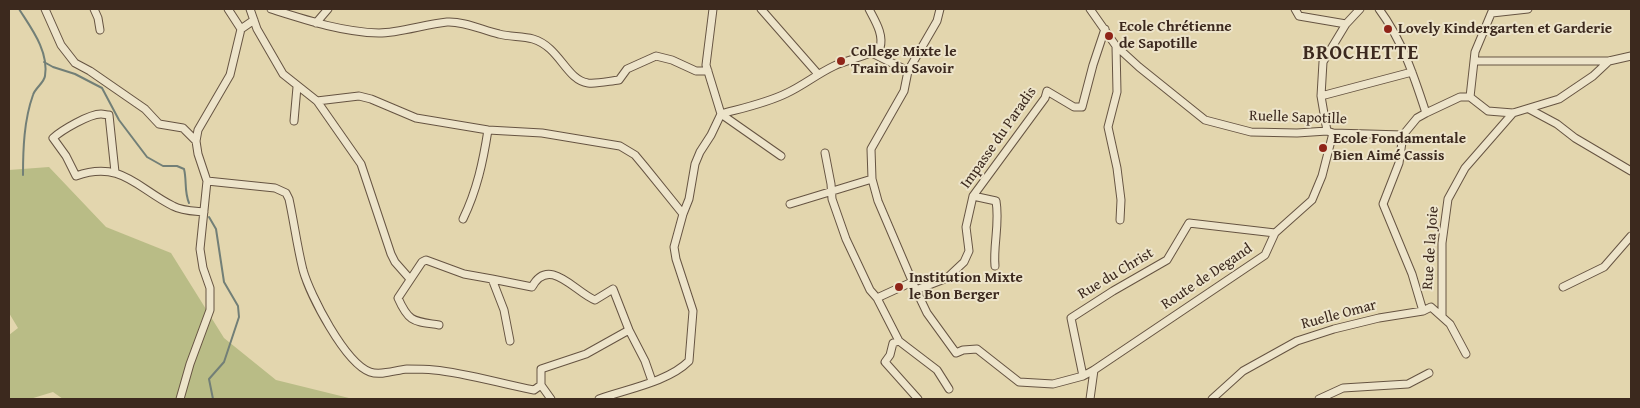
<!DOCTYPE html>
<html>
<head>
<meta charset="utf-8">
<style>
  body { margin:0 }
  #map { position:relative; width:1640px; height:408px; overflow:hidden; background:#e3d6ae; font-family:"Gentium Book Plus",serif }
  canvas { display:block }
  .frame { position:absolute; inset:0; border:10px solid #3c291e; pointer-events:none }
</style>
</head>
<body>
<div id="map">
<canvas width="1640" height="408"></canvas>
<div class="frame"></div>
</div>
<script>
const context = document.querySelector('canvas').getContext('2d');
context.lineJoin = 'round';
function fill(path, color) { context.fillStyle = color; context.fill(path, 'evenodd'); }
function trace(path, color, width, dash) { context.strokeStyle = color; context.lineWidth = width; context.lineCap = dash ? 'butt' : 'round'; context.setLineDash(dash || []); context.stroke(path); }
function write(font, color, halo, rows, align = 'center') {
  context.font = font + ' "Gentium Book Plus",serif'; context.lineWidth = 4; context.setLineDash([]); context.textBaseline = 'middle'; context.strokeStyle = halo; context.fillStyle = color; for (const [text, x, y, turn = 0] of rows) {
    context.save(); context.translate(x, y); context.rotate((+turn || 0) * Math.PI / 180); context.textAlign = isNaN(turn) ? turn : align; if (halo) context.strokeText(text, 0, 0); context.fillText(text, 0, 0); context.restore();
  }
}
fill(new Path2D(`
  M 49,167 L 106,227 L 171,253 L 224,338 L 276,380 L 353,399 L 63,399 L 53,392 L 30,399 L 9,399 L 9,335 L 18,328 L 9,313 L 9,170 Z`), '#b9bc86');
trace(new Path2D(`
  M 19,9 C 31,28 49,51 45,76 C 44,83 35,88 33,95 C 24,120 23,149 23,175
  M 44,62 L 53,67 L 75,74 L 102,88 L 119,120 L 147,157 L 163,166 L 177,166 L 184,169 C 187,181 184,191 189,203
  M 209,217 L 216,229 L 224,282 L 238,306 L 239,317 L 224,362 L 209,379 L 213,399`), '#727f77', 2);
const minor = new Path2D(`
  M 45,9 L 61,45 L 75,63 L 90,71 L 145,109 L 159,124 L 183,128 L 196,141
  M 94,9 L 98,18 L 100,30
  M 228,9 L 241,29
  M 250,9 L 257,29 L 283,74 L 317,101 L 361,164 L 391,254 L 395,262 L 410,279
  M 271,9 C 306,20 342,32 379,33 C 399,33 426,24 447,22 C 464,21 482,30 499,34 C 510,37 522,36 533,39 C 560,47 566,80 588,83 C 598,84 609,81 619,80 L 627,69 L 656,56 L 672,60 L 696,71 L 708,71
  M 713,9 L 706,65 L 721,114 L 781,156
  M 761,9 L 818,74
  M 940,9 L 937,21 L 908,71 L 904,91 L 871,149 L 872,179 L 878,201 L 916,290 L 927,313 L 956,353 L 963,350 L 977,349 L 1019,382 L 1053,384 L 1083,376 L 1094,370 L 1265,255 L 1275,233 L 1312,200 L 1322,176 L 1333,133
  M 1090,9 L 1116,46 L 1139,67 L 1205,120 L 1251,132 L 1297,133 L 1327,131 L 1333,133 L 1403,135
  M 1295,9 L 1299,16 L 1346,24
  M 1379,9 C 1402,40 1414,76 1426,113
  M 1492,13 L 1528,9
  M 316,23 L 328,9
  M 1116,46 L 1117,92 L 1108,127 L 1117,168 L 1121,200 L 1120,220
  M 872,53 L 908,71
  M 1474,61 L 1609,61 L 1631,56
  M 1321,96 L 1412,72
  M 1470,97 L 1475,52 L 1493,9
  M 317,101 L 359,96 L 371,99 L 416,118 L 488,130 L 542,133 L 620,146 L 635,155 L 645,167 L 683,214
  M 1529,109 L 1557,124 L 1575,138 L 1631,171
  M 294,121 L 297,87
  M 1327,131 L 1321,96 L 1323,62 L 1346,24 L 1360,9
  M 1403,135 L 1417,118 L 1426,113 L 1460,97 L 1470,97 L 1488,111 L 1513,113 L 1559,99 L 1593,76 L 1609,61
  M 1403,135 L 1399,163 L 1383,204 L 1412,274 L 1423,311
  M 825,153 L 831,184 L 832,199 L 846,239 L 870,290 L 877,298 L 899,341 L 937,370 L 949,389
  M 115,172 L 109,115 C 107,115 104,114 101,114 C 89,114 62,130 53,138 L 66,156 L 76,176 C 121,160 137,188 173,206 C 182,211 194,211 204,212
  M 207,181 L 275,188 L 286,193 L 289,199 C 294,222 297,246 303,270 C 310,295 345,363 370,372 C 381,376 396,370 407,369 C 416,369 425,369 434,370 C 467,373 501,384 534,390 L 541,385
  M 973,196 L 996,201 C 1000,223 993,245 995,266
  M 790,204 L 872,179
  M 463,219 C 477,190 483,162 488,130
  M 492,279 L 532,287 C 549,255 576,293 595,300 L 613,289 L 629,330 L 645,361 L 652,381
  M 1563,287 L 1604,267 L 1631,236
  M 916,290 L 947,278 L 964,262 L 969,251 L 966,227 L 973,196 L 1045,98 L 1047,91 L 1074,107 L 1082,107 L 1093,65 L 1105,29
  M 877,298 L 912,282
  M 1442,316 L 1442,243 L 1448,199 L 1465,168 L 1513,113
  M 439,325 C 414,321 409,323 398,298 L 422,262 L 426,260 L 464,274 L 492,279 L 504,310 L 510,341
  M 899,341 L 893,343 L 890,355 L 885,362 L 918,399
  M 1083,376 L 1071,318 L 1113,291 L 1167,260 L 1189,223 L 1275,233
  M 180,399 L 190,364 L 210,310 L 210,288 L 203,268 L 200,249 L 207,181 L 198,154 L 196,141 L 198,130 L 230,75 L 241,29 L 254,20
  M 551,399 L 541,385 L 541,369 L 586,354 L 629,330
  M 599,399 C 627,389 668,382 689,361 L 693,311 L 676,259 L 674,247 L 683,214 L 689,199 L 695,164 L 700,152 L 711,135 L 721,114 C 743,108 767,103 787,93 C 804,85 817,74 834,66 C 849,59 866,57 880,48 C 884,34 875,21 869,9
  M 1090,399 L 1094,370
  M 1212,399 L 1243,371 L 1297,341 L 1334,329 L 1379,318 L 1423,311 L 1431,307 L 1450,324 L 1466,354
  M 1319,399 L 1343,388 L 1408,384 L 1429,373`);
trace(minor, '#665442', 9);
trace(minor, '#ede4ca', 7);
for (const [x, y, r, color] of [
  [1388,29,5,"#8f2418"],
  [1109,36,5,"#8f2418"],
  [841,61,5,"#8f2418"],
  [1323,148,5,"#8f2418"],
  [899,287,5,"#8f2418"]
]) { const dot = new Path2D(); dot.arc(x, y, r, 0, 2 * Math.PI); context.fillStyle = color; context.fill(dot); trace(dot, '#ede4ca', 2); }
write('bold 15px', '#3c291e', '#ede4ca', [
  ["Ecole Chrétienne",1119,27],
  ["de Sapotille",1119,44],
  ["Lovely Kindergarten et Garderie",1398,29],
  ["College Mixte le",851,52],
  ["Train du Savoir",851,69],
  ["Ecole Fondamentale",1333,139],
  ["Bien Aimé Cassis",1333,156],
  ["Institution Mixte",909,278],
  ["le Bon Berger",909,295]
], 'left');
write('15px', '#3c291e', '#ede4ca', [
  ["Ruelle Sapotille",1298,118,2],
  ["Impasse du Paradis",999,138,-55],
  ["Rue de la Joie",1431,248,-86],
  ["Rue du Christ",1116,274,-31],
  ["Route de Degand",1207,277,-34],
  ["Ruelle Omar",1339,315,-15]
]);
context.letterSpacing = '1px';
write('bold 20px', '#3c291e', '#ede4ca', [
  ["BROCHETTE",1361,54]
]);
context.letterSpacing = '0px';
</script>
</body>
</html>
